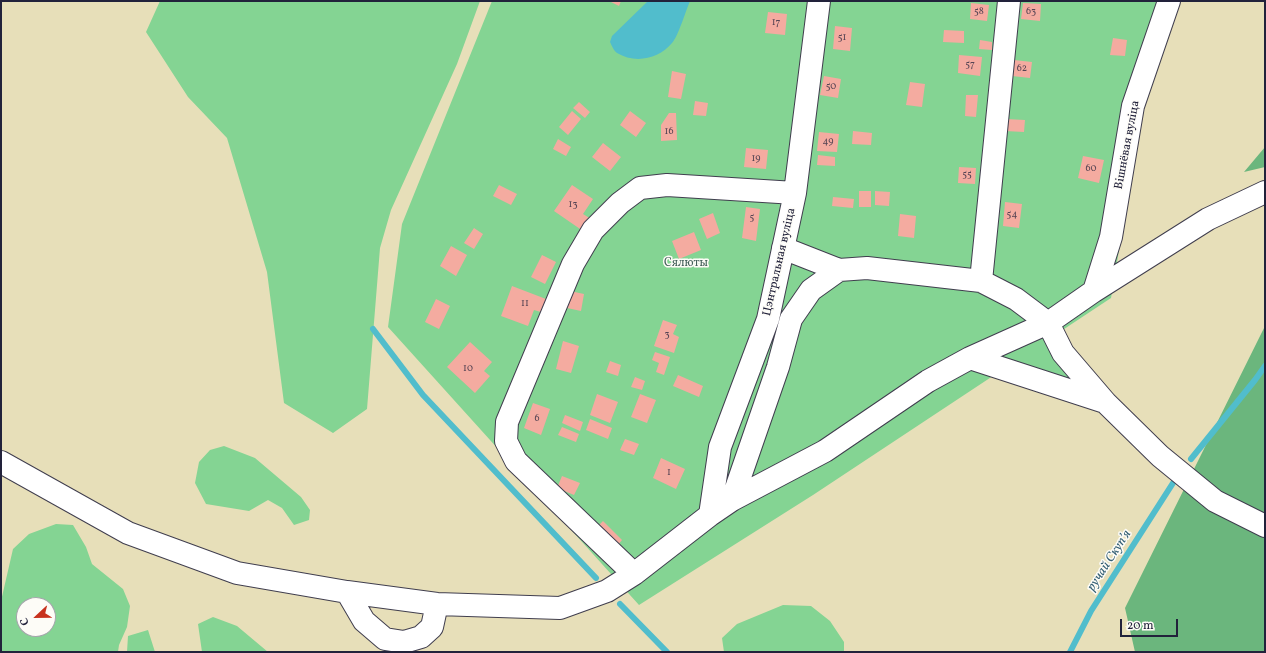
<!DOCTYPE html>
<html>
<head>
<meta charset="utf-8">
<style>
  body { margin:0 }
  #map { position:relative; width:1266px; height:653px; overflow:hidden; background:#e7dfb9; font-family:Vollkorn,serif }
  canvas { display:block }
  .frame { position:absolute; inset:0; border:2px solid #22223b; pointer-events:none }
  .north { position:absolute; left:16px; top:597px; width:40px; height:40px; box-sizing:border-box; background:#fdfcf7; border:1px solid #a5a5ac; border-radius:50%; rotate:248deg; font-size:11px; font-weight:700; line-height:16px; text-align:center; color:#22223b }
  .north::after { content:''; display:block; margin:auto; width:14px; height:18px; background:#c8321e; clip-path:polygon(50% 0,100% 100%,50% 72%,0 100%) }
  .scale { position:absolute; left:1120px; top:619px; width:58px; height:18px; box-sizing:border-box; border:2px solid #22223b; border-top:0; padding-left:5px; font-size:12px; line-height:14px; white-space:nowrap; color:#22223b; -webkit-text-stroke:3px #fdfcf7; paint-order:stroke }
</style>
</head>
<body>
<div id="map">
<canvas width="1266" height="653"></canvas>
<div class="frame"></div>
<div class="north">С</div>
<div class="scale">20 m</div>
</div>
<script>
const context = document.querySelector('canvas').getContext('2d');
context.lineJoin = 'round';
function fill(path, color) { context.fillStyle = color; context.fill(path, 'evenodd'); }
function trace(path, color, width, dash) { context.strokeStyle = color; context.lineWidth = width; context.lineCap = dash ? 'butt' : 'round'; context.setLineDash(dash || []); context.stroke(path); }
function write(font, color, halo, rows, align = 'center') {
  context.font = font + ' Vollkorn,serif'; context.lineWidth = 3; context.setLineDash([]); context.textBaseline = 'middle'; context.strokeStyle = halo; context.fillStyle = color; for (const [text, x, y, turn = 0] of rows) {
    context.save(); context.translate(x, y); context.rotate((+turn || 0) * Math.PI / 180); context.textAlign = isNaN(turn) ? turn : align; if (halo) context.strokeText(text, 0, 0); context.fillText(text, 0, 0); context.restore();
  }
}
fill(new Path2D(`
  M 160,1 L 480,1 L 457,64 L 391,210 L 380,248 L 367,409 L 333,433 L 284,403 L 267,272 L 227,138 L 188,97 L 146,32 Z
  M 492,1 L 1179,1 L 1144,101 L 1111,298 L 1046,341 L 1091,393 L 1011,364 L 813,495 L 639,605 L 388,327 L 402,224 Z
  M 224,446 L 255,458 L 301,497 L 310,510 L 309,520 L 294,525 L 282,508 L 268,500 L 249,511 L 206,504 L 195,483 L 199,462 L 210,450 Z
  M 56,524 L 73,525 L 86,547 L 92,564 L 123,589 L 130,606 L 127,627 L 119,645 L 118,652 L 1,652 L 1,601 L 13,549 L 29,534 ZM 24,605 L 48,605 L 48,629 L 24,629 Z
  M 783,605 L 811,606 L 830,621 L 844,642 L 844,652 L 724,652 L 722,638 L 737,624 Z
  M 213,617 L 237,626 L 268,652 L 202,652 L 198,624 Z
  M 148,630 L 155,652 L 127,652 L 128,636 Z`), '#84d493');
fill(new Path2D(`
  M 1265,147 L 1265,167 L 1244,172 Z
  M 1265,326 L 1265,652 L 1135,652 L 1125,608 Z`), '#6bb67d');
fill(new Path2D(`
  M 648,1 L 690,1 C 686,10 678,37 672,43 C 659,59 635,64 617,53 C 614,51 612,46 610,42 L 612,36 Z`), '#51bdcc');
trace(new Path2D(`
  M 373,329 L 423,395 L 596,578
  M 1191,459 L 1255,380 L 1265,366
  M 620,604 L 667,652
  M 1070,652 L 1091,611 L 1173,483`), '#51bdcc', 6);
fill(new Path2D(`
  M 609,1 L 621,1 L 619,6 Z
  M 971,3 L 989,5 L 987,21 L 970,19 Z
  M 1023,3 L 1041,4 L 1040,21 L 1021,19 Z
  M 768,12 L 787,14 L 785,35 L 765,33 Z
  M 835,26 L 852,28 L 850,51 L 833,49 Z
  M 944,30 L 964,31 L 964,43 L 943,42 Z
  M 1113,38 L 1127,40 L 1125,56 L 1110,55 Z
  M 980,40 L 992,42 L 992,50 L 979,49 Z
  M 959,55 L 982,57 L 980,76 L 958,73 Z
  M 1014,60 L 1032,62 L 1030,78 L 1012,76 Z
  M 672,71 L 686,74 L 681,99 L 668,97 Z
  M 824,76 L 841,79 L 838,98 L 820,95 Z
  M 910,82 L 925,84 L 922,107 L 906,105 Z
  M 966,95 L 978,95 L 976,117 L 965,116 Z
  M 695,101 L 708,103 L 706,116 L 693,115 Z
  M 579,102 L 590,112 L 585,118 L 573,108 Z
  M 572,111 L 581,119 L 568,135 L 559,127 Z
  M 630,111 L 646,123 L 636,137 L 620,125 Z
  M 669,113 L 676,113 L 677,140 L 661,141 L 661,125 Z
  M 1006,119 L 1025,120 L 1024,132 L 1005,131 Z
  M 853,131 L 872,133 L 871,145 L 852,144 Z
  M 819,132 L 839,134 L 837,152 L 817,151 Z
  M 558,139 L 571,147 L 566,156 L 553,149 Z
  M 603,143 L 621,157 L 610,171 L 592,157 Z
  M 746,148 L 768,150 L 766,169 L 744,167 Z
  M 818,155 L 835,157 L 835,166 L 817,165 Z
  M 1083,156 L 1104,160 L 1099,183 L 1078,178 Z
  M 959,167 L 976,168 L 975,184 L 958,183 Z
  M 499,185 L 517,194 L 511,205 L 493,196 Z
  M 572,185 L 593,199 L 583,214 L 591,219 L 583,231 L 554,211 Z
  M 859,191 L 871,191 L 871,207 L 859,207 Z
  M 875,191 L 890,192 L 889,206 L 875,205 Z
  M 833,197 L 854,199 L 853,208 L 832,206 Z
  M 1005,202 L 1022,204 L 1019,228 L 1003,226 Z
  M 746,207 L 760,209 L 756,241 L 742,238 Z
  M 713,213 L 720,233 L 707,239 L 699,219 Z
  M 900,214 L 916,216 L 914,238 L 898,236 Z
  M 474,228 L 483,234 L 474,249 L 464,243 Z
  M 694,232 L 701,250 L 679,259 L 672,241 Z
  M 451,246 L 467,255 L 456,276 L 440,266 Z
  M 542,255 L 556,262 L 545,284 L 531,277 Z
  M 512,286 L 546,299 L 541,312 L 534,310 L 528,326 L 501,316 Z
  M 570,291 L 584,294 L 581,311 L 567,308 Z
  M 436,299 L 450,306 L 439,329 L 425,322 Z
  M 663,320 L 677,325 L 673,334 L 679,337 L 674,353 L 654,346 Z
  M 563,341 L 579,346 L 571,373 L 556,369 Z
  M 470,342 L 492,362 L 484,371 L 490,376 L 475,393 L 447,367 Z
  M 655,352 L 670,357 L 664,375 L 656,372 L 659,363 L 652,360 Z
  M 610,361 L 621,365 L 618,376 L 606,372 Z
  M 678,375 L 703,386 L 699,397 L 673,386 Z
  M 635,377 L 645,381 L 642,390 L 631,387 Z
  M 597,394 L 618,402 L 610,423 L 590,415 Z
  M 640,394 L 656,400 L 647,423 L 631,417 Z
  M 533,403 L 550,409 L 541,435 L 524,428 Z
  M 565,415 L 583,422 L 580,431 L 562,423 Z
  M 590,419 L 612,428 L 608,439 L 586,430 Z
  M 562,427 L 579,434 L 576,442 L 558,435 Z
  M 625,439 L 639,444 L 634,455 L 620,450 Z
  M 661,458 L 685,469 L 676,489 L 653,478 Z
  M 562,476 L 580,483 L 574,495 L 557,488 Z
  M 603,521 L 622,540 L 617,546 L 597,527 Z`), '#f4aba0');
const minor = new Path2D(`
  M 783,248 L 839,270
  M 981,281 L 1009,1
  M 1094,291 L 1111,237 L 1133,106 L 1169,1
  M 970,358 L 1105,402
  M 1,462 L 128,533 L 237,573 L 347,592 L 437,604 L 560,608 L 607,591 L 634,574 L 710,515 L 732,500 L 825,451 L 928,381 L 970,358 L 1048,323 L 1094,291 L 1208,219 L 1265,192
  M 732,500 L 778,367 L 791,319 L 811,290 L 839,270 L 867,268 L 981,281 L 1016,299 L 1048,323 L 1063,353 L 1105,402 L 1160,456 L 1215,501 L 1265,526
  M 710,515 L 720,447 L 768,319 L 795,193 L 819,1
  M 634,574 L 516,461 L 506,441 L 507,422 L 573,264 L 593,230 L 620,203 L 640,188 L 667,185 L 795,193
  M 347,592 L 364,621 L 385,639 L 404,642 L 421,637 L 432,627 L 437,604`);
trace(minor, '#403e4e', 24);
trace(minor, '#fff', 22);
write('10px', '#564454', null, [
  ["58",979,12],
  ["63",1031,12],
  ["17",776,23],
  ["51",842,38],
  ["57",970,65],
  ["62",1022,69],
  ["50",831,87],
  ["16",669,132],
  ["49",828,142],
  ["19",756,159],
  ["60",1091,169],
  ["55",967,175],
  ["13",573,205],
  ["54",1012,215],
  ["5",752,218],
  ["11",525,304],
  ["3",667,335],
  ["10",468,369],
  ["6",537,419],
  ["1",669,473]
]);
write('12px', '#22223b', '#fdfcf7', [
  ["Вішнёвая вуліца",1128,145,-79],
  ["Цэнтральная вуліца",780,262,-77]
]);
write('12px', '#44605a', '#fdfcf7', [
  ["Сялюты",686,264]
]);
write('italic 13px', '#356075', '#fdfcf7', [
  ["ручай Скупʼя",1110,561,-57]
]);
</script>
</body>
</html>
